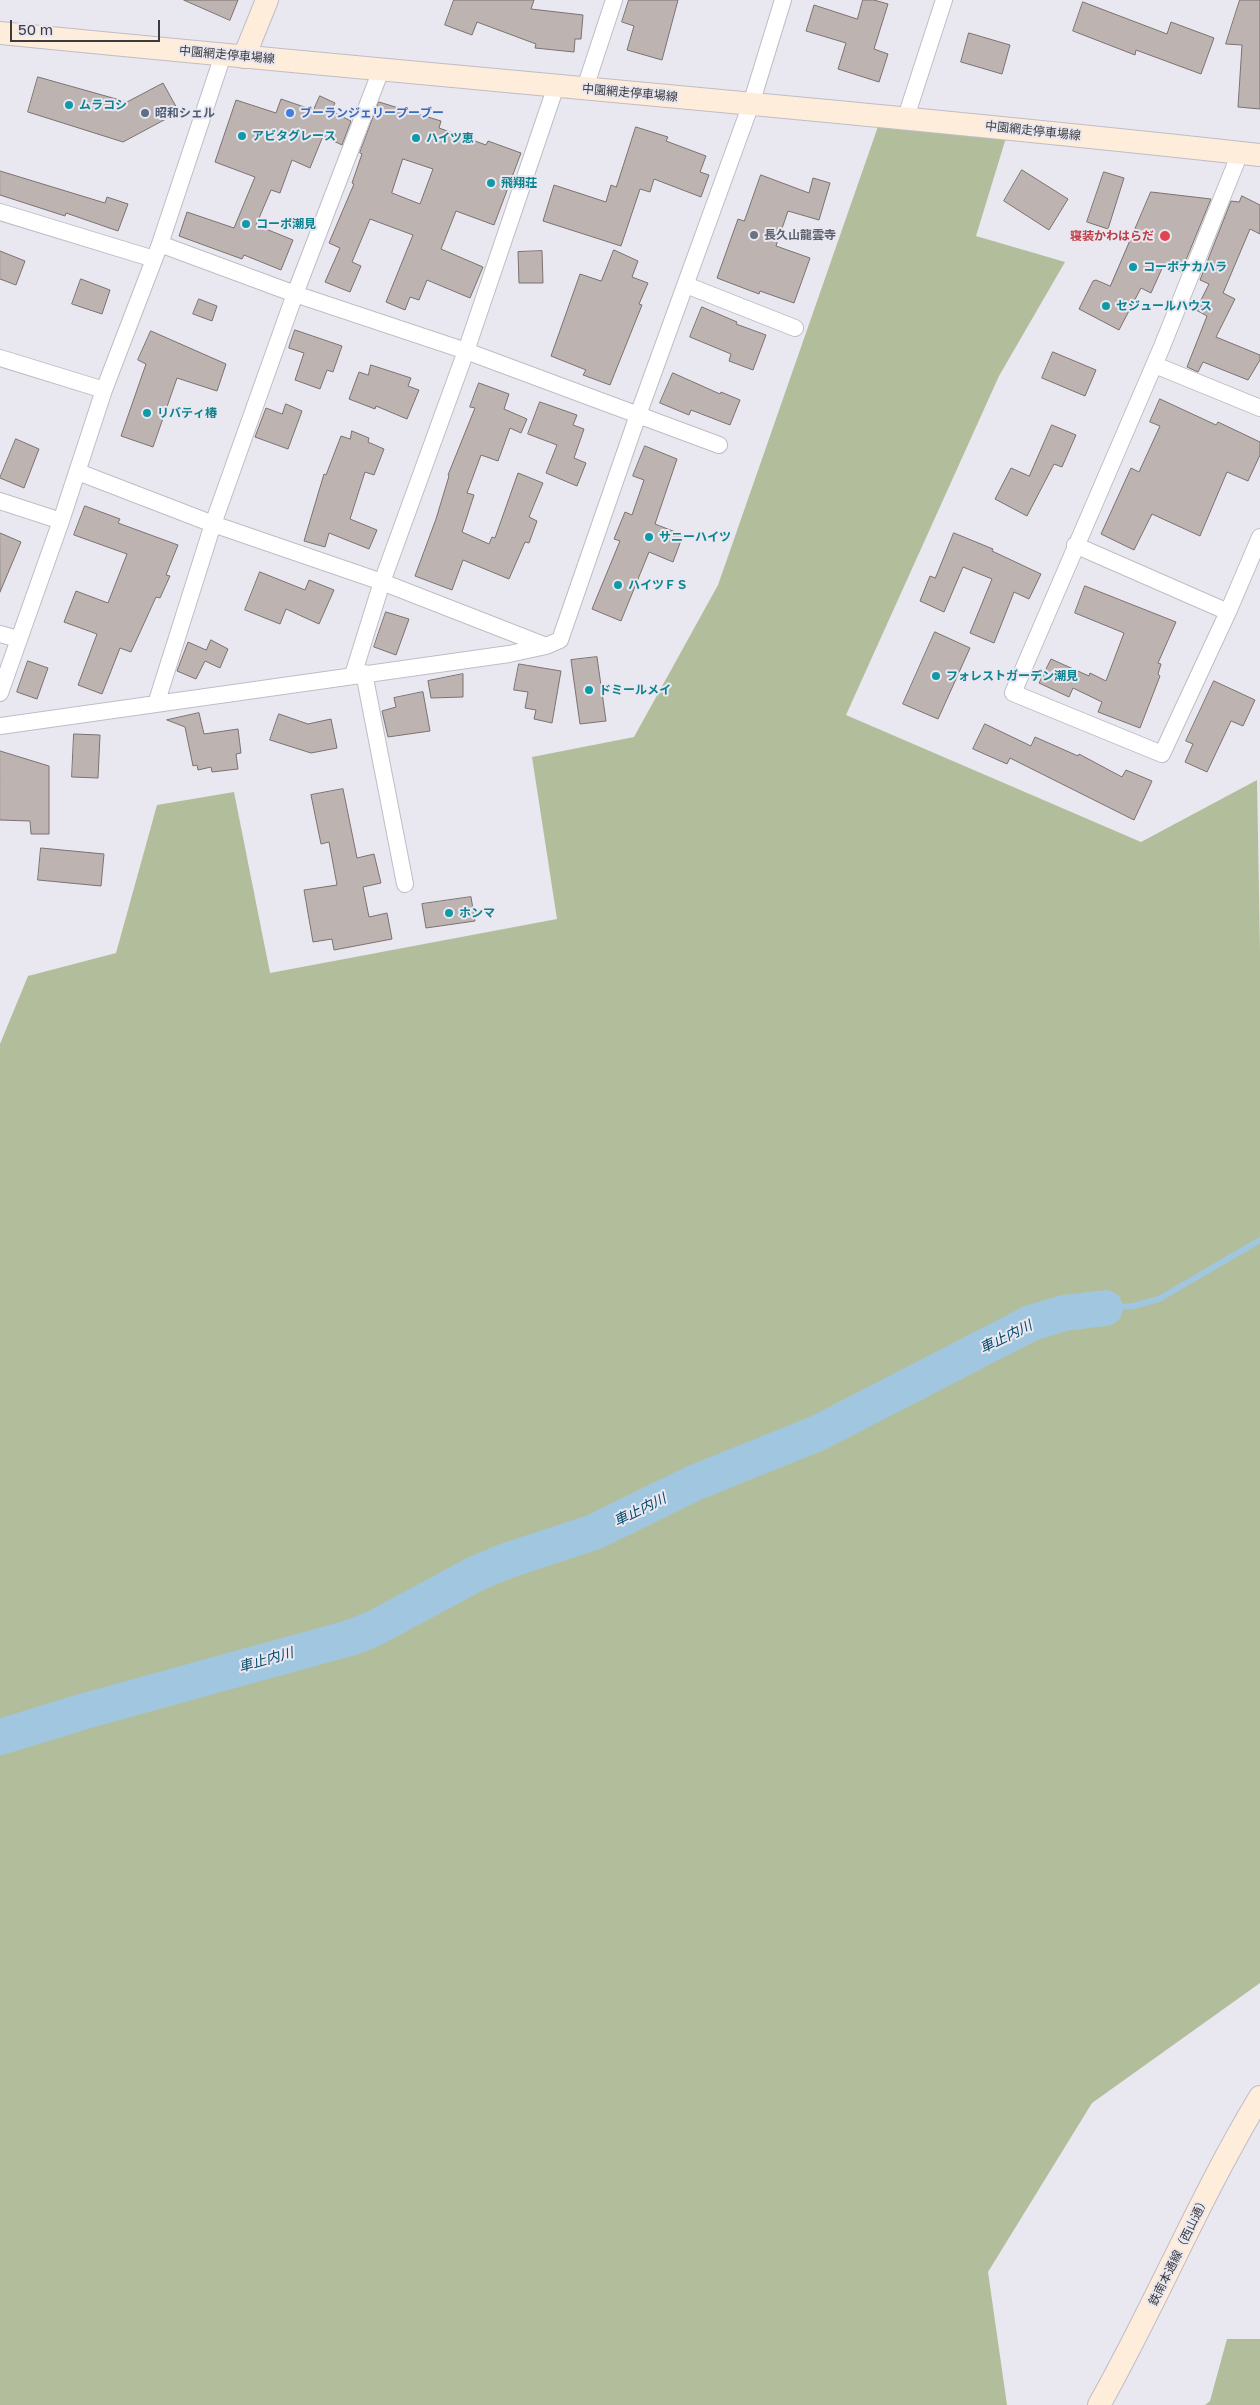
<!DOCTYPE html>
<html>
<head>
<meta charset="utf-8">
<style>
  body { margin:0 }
  #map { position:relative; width:1260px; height:2405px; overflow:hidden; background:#e9e7f0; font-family:"Golos Text",sans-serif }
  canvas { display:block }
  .scale { position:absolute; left:10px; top:20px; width:150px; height:22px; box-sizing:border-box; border:2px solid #3c3b3e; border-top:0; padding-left:6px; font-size:15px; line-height:18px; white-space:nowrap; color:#3c3b3e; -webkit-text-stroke:4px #e9e7f0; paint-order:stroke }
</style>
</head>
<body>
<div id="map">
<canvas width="1260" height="2405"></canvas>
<div class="scale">50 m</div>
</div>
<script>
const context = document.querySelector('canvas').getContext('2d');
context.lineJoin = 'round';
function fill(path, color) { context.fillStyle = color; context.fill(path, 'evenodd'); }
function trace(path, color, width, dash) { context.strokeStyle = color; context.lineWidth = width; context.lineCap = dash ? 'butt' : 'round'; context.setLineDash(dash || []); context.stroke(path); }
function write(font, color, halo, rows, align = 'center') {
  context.font = font + ' "Golos Text","Noto Sans JP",sans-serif'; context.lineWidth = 4; context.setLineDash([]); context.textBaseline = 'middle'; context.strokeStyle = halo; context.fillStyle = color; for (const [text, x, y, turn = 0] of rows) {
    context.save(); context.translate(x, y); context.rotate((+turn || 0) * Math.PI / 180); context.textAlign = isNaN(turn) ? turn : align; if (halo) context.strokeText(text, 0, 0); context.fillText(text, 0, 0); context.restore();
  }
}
fill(new Path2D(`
  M 882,115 L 1009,128 L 976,236 L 1065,262 L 999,376 L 846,715 L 1141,842 L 1257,780 L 1260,951 L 1260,1983 L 1092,2103 L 988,2272 L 1007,2405 L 0,2405 L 0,1044 L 28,976 L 116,953 L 157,805 L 234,792 L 270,973 L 557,919 L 532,757 L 634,737 L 718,585 Z
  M 1227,2339 L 1260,2339 L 1260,2405 L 1205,2405 L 1210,2401 Z`), '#b2be9b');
trace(new Path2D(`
  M 1105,1308 L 1133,1306 L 1159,1299 L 1260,1240`), '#a1c7e0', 6);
trace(new Path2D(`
  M 0,1737 L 85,1711 L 353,1637 L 375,1628 L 475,1574 L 506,1561 L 594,1532 L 694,1483 L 818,1433 L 1031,1323 L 1064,1313 L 1105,1308`), '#a1c7e0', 36);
const building = new Path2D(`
  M 184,0 L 238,0 L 230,20 Z
  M 454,0 L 534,0 L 531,9 L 583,15 L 581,39 L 575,39 L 574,52 L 535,48 L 536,44 L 477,22 L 472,35 L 445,25 Z
  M 629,0 L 678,0 L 662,60 L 627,50 L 634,26 L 622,22 Z
  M 863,0 L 874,0 L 888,4 L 874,49 L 888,54 L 879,82 L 838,69 L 846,43 L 806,31 L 814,5 L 857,19 Z
  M 1240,0 L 1260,0 L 1260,109 L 1238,107 L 1242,45 L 1226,44 Z
  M 1083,2 L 1167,34 L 1171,22 L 1214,38 L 1201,74 L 1136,50 L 1135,55 L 1073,31 Z
  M 969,33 L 1010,45 L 1002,74 L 961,62 Z
  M 38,77 L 127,102 L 163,83 L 179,112 L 123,142 L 28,112 Z
  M 320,96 L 335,103 L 331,111 L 351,121 L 342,145 L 323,136 L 310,168 L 292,160 L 280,193 L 271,190 L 256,225 L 293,240 L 281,270 L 244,255 L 242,259 L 179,236 L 187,212 L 234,228 L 255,177 L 215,162 L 236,100 L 276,113 L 281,99 L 313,110 Z
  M 379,102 L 441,121 L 439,128 L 486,145 L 488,141 L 521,153 L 494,225 L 456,211 L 441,249 L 483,267 L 470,298 L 427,280 L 419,300 L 410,297 L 405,310 L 386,302 L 413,235 L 370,219 L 352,262 L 361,266 L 350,292 L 325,282 L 340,248 L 329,243 L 354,184 L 352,183 L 362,154 L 360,153 ZM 403,159 L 433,169 L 420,204 L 392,193 Z
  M 636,127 L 668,137 L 666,141 L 706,156 L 700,172 L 709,175 L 701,197 L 654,179 L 650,192 L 640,189 L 621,246 L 543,221 L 554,185 L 606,202 L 611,185 L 616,187 Z
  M 1022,170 L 1068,199 L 1049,230 L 1004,201 Z
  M 0,171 L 105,203 L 107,197 L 128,204 L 118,231 L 66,213 L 65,216 L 0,195 Z
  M 1104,172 L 1124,178 L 1108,229 L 1087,222 Z
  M 761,175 L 809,193 L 813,178 L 830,183 L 819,220 L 788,211 L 776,246 L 810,258 L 794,303 L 760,291 L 759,294 L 717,278 L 738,219 L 744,221 Z
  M 1151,192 L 1211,199 L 1181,272 L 1164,264 L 1151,293 L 1141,288 L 1119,330 L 1079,309 L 1093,281 L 1096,280 L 1110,286 Z
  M 1242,196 L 1260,205 L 1260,234 L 1250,229 L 1223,293 L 1235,299 L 1216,337 L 1260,355 L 1260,360 L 1248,380 L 1203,362 L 1198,372 L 1187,367 L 1207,316 L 1196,310 L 1209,284 L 1200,280 L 1231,201 L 1239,202 Z
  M 614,250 L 638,261 L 632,277 L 648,283 L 639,304 L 642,305 L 610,385 L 583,375 L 586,370 L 551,356 L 580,274 L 601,281 Z
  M 0,251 L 25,261 L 16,285 L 0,279 Z
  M 542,251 L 543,283 L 519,283 L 518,252 Z
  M 81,279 L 110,290 L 102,314 L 72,304 Z
  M 199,299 L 217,306 L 212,321 L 193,314 Z
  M 702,307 L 737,322 L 736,324 L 766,335 L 753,370 L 729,361 L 731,354 L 690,337 Z
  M 295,330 L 342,346 L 333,372 L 327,370 L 320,389 L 295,380 L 304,353 L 289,348 Z
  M 151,331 L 226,364 L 217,391 L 177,378 L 153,447 L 121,436 L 146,364 L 138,360 Z
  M 1053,352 L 1096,370 L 1085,396 L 1042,378 Z
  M 371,365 L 411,378 L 408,386 L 419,390 L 407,419 L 376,406 L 375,409 L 349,399 L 359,372 L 368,375 Z
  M 673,373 L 720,394 L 721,392 L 740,400 L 730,425 L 691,410 L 689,415 L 660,403 Z
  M 479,383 L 509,394 L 504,409 L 527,419 L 521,433 L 510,428 L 498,461 L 481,455 L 467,493 L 474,495 L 462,532 L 489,544 L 492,537 L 495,538 L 518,473 L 543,483 L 529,517 L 537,521 L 529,543 L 525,542 L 509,579 L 463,560 L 452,590 L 415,576 L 436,519 L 449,476 L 448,475 L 475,408 L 470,407 Z
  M 1160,399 L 1216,425 L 1218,422 L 1260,442 L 1260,455 L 1248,481 L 1227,472 L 1200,536 L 1152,514 L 1134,550 L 1101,534 L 1131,468 L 1139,472 L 1160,426 L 1150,422 Z
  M 540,402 L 577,415 L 573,425 L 584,429 L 574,458 L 586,463 L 577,486 L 546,473 L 557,445 L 528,434 Z
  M 286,404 L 302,411 L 288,449 L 255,437 L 266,408 L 282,414 Z
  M 1052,425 L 1076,435 L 1062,467 L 1054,464 L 1027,516 L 995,499 L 1011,468 L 1029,476 Z
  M 352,431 L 369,438 L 368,442 L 384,449 L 374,475 L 365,472 L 350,519 L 377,530 L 369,549 L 329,533 L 325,547 L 304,541 L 324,474 L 326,475 L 341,436 L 350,439 Z
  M 16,439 L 39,449 L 24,488 L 0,478 Z
  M 645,446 L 677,459 L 655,524 L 683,535 L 673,562 L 649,552 L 621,621 L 592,609 L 620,541 L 614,539 L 625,512 L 632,515 L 644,480 L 633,476 Z
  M 85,506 L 120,519 L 118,523 L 178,545 L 166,575 L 170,576 L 160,598 L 156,597 L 131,652 L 120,648 L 102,694 L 78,685 L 97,634 L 64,622 L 76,591 L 108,603 L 127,554 L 74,535 Z
  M 0,533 L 21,542 L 0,592 Z
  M 954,533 L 993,549 L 992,551 L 1041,574 L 1029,599 L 1014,592 L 994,643 L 970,633 L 992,579 L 963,567 L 944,612 L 920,601 L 930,576 L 935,578 Z
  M 260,572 L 305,590 L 309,580 L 334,590 L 319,624 L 286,609 L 280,624 L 245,610 Z
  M 1085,586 L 1176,622 L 1158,663 L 1161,664 L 1158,674 L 1160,676 L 1140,728 L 1098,712 L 1102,702 L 1073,688 L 1069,697 L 1039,683 L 1051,659 L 1089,676 L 1090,673 L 1106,681 L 1124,633 L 1075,613 Z
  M 386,612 L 409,619 L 396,655 L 374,647 Z
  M 935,632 L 970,648 L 938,719 L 903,704 Z
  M 211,640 L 228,649 L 220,668 L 205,661 L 196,679 L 177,671 L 188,642 L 206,650 Z
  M 597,657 L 606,721 L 580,724 L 571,660 Z
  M 28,661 L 48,668 L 37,699 L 17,692 Z
  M 519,664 L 561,671 L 552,723 L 534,719 L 536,710 L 525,708 L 528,692 L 514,690 Z
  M 463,674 L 463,697 L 431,698 L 428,681 Z
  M 1214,681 L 1255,700 L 1243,726 L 1231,721 L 1207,772 L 1185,762 L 1193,744 L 1186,741 Z
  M 423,692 L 430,731 L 388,737 L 382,711 L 396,707 L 394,698 Z
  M 199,713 L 204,734 L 238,729 L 241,753 L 236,754 L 238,769 L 212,772 L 211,767 L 198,770 L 197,765 L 193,766 L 185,727 L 167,720 Z
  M 279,714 L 308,724 L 331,719 L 337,748 L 311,753 L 270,740 Z
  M 985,724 L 1031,746 L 1035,737 L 1078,756 L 1079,754 L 1122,777 L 1126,770 L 1152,781 L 1134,820 L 1010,758 L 1007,764 L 973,749 Z
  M 74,734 L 100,735 L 98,778 L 72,777 Z
  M 0,751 L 49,766 L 49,834 L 31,834 L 30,821 L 0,820 Z
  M 343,789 L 357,858 L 374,854 L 381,883 L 363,887 L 369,917 L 387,913 L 392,939 L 334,950 L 332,939 L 313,942 L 304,890 L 337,885 L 329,842 L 321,844 L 311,795 Z
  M 41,848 L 104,854 L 101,886 L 38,880 Z
  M 471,897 L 475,921 L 426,928 L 422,904 Z`);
fill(building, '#bdb3b1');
trace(building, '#7b7270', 1);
const street = new Path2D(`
  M 585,88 L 614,0
  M 906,117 L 944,0
  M 0,212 L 154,259
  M 160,244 L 295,294 L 466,351 L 719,445
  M 686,285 L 795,328
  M 0,358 L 104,390
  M 1155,365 L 1260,408
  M 78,472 L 213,524 L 382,582 L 546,646
  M 0,501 L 61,521
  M 1075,545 L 1228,612 L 1260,537
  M 1228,612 L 1162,754 L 1013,693 L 1161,349 L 1240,153
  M 0,634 L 18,639
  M 364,673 L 405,884
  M 353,675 L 382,582 L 466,351 L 556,86
  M 0,693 L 61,521 L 104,390 L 160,244 L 223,55
  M 156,704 L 213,524 L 295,294 L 381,70
  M 0,726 L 509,654 L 546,646 L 560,640 L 638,415 L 751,104 L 783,0`);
const secondary = new Path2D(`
  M 0,33 C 420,75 841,109 1260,155
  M 244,57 L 267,0
  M 1099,2405 C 1156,2304 1200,2196 1260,2097`);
trace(street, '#bfbdc5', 18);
trace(secondary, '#bfbdc5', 24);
trace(street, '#fff', 16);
trace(secondary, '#feeddb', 22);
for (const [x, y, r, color] of [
  [69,105,5,"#0f9aa8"],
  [145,113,5,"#5c6f8a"],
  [290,113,5,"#3f7fe0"],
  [242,136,5,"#0f9aa8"],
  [416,138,5,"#0f9aa8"],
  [491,183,5,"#0f9aa8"],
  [246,224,5,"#0f9aa8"],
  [754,235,5,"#6b7280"],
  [1165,236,6,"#e0444e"],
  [1133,267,5,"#0f9aa8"],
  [1106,306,5,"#0f9aa8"],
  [147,413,5,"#0f9aa8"],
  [649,537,5,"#0f9aa8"],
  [618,585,5,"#0f9aa8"],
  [936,676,5,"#0f9aa8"],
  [589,690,5,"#0f9aa8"],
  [449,913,5,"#0f9aa8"]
]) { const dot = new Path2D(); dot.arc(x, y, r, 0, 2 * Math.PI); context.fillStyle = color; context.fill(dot); trace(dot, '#e9e7f0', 2); }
write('12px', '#3c3b3e', '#e9e7f0', [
  ["中園網走停車場線",227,55,5],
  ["中園網走停車場線",630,93,5],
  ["中園網走停車場線",1033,131,6],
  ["鉄南本通線（西山通）",1179,2251,-64]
]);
write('bold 12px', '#0d838f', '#e9e7f0', [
  ["ムラコシ",79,105],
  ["アビタグレース",252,136],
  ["ハイツ恵",426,138],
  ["飛翔荘",501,183],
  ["コーポ潮見",256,224],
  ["コーポナカハラ",1143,267],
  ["セジュールハウス",1116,306],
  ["リバティ椿",157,413],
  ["サニーハイツ",659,537],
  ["ハイツＦＳ",628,585],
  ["フォレストガーデン潮見",946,676],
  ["ドミールメイ",599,690],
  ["ホンマ",459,913]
], 'left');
write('bold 12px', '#4e5e75', '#e9e7f0', [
  ["昭和シェル",155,113]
], 'left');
write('bold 12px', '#366cbe', '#e9e7f0', [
  ["ブーランジェリープーブー",300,113]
], 'left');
write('bold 12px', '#5b616d', '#e9e7f0', [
  ["長久山龍雲寺",764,235]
], 'left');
write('bold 12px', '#be3a42', '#e9e7f0', [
  ["寝装かわはらだ",1154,236]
], 'right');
write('italic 14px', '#004869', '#e9e7f0', [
  ["車止内川",1006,1337,-26],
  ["車止内川",640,1510,-26],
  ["車止内川",266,1660,-16]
]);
</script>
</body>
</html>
